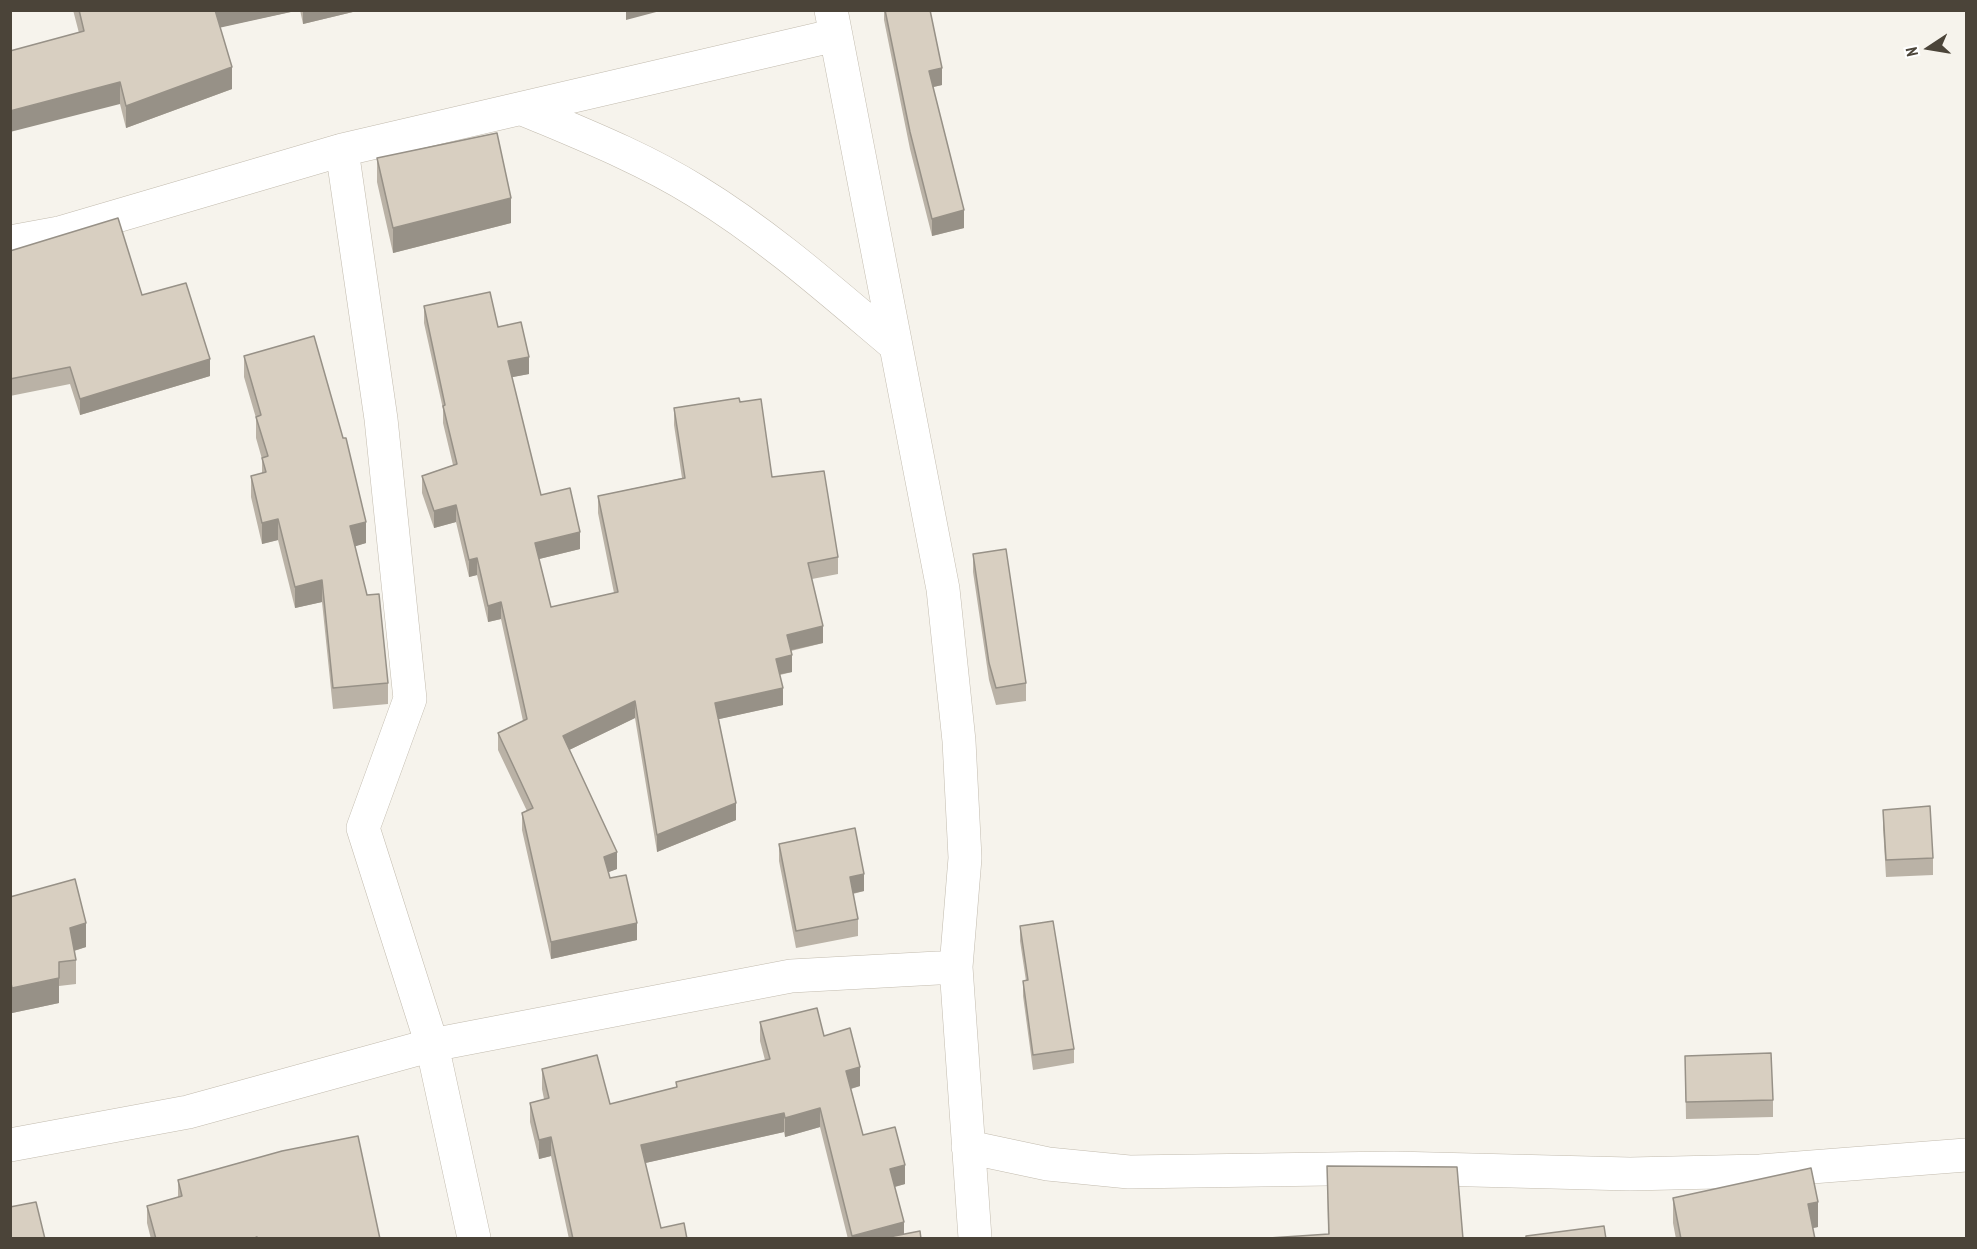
<!DOCTYPE html>
<html>
<head>
<meta charset="utf-8">
<style>
  body { margin:0 }
  #map { position:relative; width:1977px; height:1249px; overflow:hidden; background:#f6f3ec; font-family:"PT Sans Narrow",sans-serif }
  canvas { display:block }
  .frame { position:absolute; inset:0; border:12px solid #4b4439; pointer-events:none }
  .north { position:absolute; left:1899px; top:18px; width:60px; height:60px; -webkit-text-stroke:4px #fff; paint-order:stroke; rotate:258deg; font-size:16px; font-weight:700; line-height:24px; text-align:center; color:#4b4439 }
  .north::after { content:''; display:block; margin:auto; width:21px; height:27px; background:#4b4439; clip-path:polygon(50% 0,100% 100%,50% 72%,0 100%) }
</style>
</head>
<body>
<div id="map">
<canvas width="1977" height="1249"></canvas>
<div class="frame"></div>
<div class="north">N</div>
</div>
<script>
const context = document.querySelector('canvas').getContext('2d');
context.lineJoin = 'round';
function trace(path, color, width, dash) { context.strokeStyle = color; context.lineWidth = width; context.lineCap = dash ? 'butt' : 'round'; context.setLineDash(dash || []); context.stroke(path); }
function fill(path, color) { context.fillStyle = color; context.fill(path, 'evenodd'); }
const minor = new Path2D(`
  M 831,10 L 943,589 L 959,741 L 965,858 L 956,967 L 975,1238
  M 523,109 C 582,134 641,157 696,191 C 768,235 831,291 895,345
  M 342,150 L 381,419 L 410,699 L 363,828 L 432,1045 L 474,1238
  M 10,242 L 59,233 L 342,150 L 836,35
  M 10,1145 L 188,1112 L 432,1045 L 791,976 L 956,967
  M 968,1147 L 1048,1164 L 1129,1172 L 1394,1168 L 1630,1174 L 1760,1171 L 1966,1155`);
trace(minor, '#c2bbae', 34);
trace(minor, '#fff', 33);
fill(new Path2D(`
  M 73,10 L 300,10 L 220,27 L 232,89 L 126,128 L 120,104 L 79,33 Z
  M 300,10 L 357,10 L 357,11 L 303,24 Z
  M 884,10 L 930,10 L 942,85 L 933,87 L 964,228 L 932,236 L 910,149 L 884,20 Z
  M 377,158 L 511,223 L 393,253 L 377,182 Z
  M 10,251 L 142,295 L 210,376 L 80,415 L 70,384 L 10,396 Z
  M 424,306 L 498,327 L 529,374 L 512,377 L 541,495 L 580,549 L 539,559 L 551,607 L 614,593 L 598,513 L 598,496 L 682,478 L 674,425 L 674,408 L 740,402 L 772,477 L 838,557 L 838,574 L 812,579 L 823,643 L 791,651 L 792,672 L 780,675 L 783,705 L 719,719 L 736,820 L 657,852 L 635,718 L 569,750 L 617,869 L 608,872 L 637,940 L 551,959 L 522,830 L 522,813 L 527,811 L 498,750 L 498,733 L 523,721 L 501,619 L 488,622 L 477,575 L 469,577 L 456,522 L 434,528 L 422,493 L 422,476 L 453,465 L 443,423 L 443,409 L 424,323 Z
  M 244,356 L 366,543 L 355,546 L 388,683 L 388,704 L 333,709 L 322,602 L 295,608 L 278,540 L 262,544 L 251,497 L 251,476 L 262,473 L 262,459 L 256,438 L 256,418 L 244,377 Z
  M 973,554 L 1026,683 L 1026,701 L 996,705 L 989,680 L 973,572 Z
  M 1883,810 L 1933,858 L 1933,875 L 1886,877 L 1883,827 Z
  M 779,844 L 864,891 L 853,894 L 858,919 L 858,936 L 796,948 L 779,861 Z
  M 10,897 L 86,947 L 74,951 L 76,960 L 76,984 L 59,986 L 59,1003 L 12,1013 L 11,1004 Z
  M 1020,926 L 1074,1049 L 1074,1063 L 1033,1070 L 1023,996 L 1023,981 L 1026,981 L 1020,941 Z
  M 760,1022 L 824,1036 L 860,1086 L 851,1089 L 863,1135 L 905,1184 L 895,1187 L 904,1234 L 921,1239 L 848,1239 L 820,1127 L 785,1137 L 784,1132 L 645,1163 L 661,1228 L 687,1239 L 569,1239 L 551,1156 L 539,1159 L 530,1122 L 530,1103 L 544,1099 L 542,1089 L 542,1069 L 610,1104 L 676,1087 L 676,1082 L 765,1060 L 760,1041 Z
  M 1685,1056 L 1773,1100 L 1773,1117 L 1686,1119 Z
  M 1327,1166 L 1463,1239 L 1328,1234 Z
  M 178,1180 L 380,1239 L 151,1239 L 147,1223 L 147,1206 L 178,1197 Z
  M 1673,1198 L 1818,1227 L 1813,1228 L 1815,1239 L 1676,1239 L 1673,1223 Z`), '#bab2a6');
fill(new Path2D(`
  M 214,10 L 300,10 L 214,29 Z
  M 303,10 L 357,10 L 357,11 L 303,24 Z
  M 626,10 L 660,10 L 660,11 L 626,20 Z
  M 232,67 L 232,89 L 126,128 L 126,106 Z
  M 942,68 L 942,85 L 929,88 L 929,71 Z
  M 120,82 L 120,104 L 10,132 L 10,111 Z
  M 511,198 L 511,223 L 393,253 L 393,228 Z
  M 964,210 L 964,228 L 932,236 L 932,219 Z
  M 529,357 L 529,374 L 508,378 L 508,361 Z
  M 210,359 L 210,376 L 80,415 L 80,399 Z
  M 456,505 L 456,522 L 434,528 L 434,511 Z
  M 278,519 L 278,540 L 262,544 L 262,523 Z
  M 366,522 L 366,543 L 350,548 L 350,526 Z
  M 580,532 L 580,549 L 535,560 L 535,543 Z
  M 477,558 L 477,575 L 469,577 L 469,560 Z
  M 322,580 L 322,602 L 295,608 L 295,587 Z
  M 501,602 L 501,619 L 488,622 L 488,606 Z
  M 823,626 L 823,643 L 787,651 L 787,635 Z
  M 792,655 L 792,672 L 776,675 L 776,659 Z
  M 783,688 L 783,705 L 715,720 L 715,703 Z
  M 635,701 L 635,718 L 563,753 L 563,736 Z
  M 736,803 L 736,820 L 657,852 L 657,835 Z
  M 617,852 L 617,869 L 604,874 L 604,857 Z
  M 864,874 L 864,891 L 850,894 L 850,877 Z
  M 86,923 L 86,947 L 70,952 L 70,928 Z
  M 637,923 L 637,940 L 551,959 L 551,942 Z
  M 59,978 L 59,1003 L 12,1013 L 12,988 Z
  M 860,1067 L 860,1086 L 846,1090 L 846,1071 Z
  M 820,1108 L 820,1127 L 785,1137 L 785,1118 Z
  M 784,1113 L 784,1132 L 641,1164 L 641,1145 Z
  M 551,1137 L 551,1156 L 539,1159 L 539,1140 Z
  M 905,1165 L 905,1184 L 890,1188 L 890,1169 Z
  M 1818,1202 L 1818,1227 L 1808,1229 L 1808,1204 Z
  M 904,1222 L 904,1239 L 852,1239 L 852,1236 Z`), '#979187');
const building = new Path2D(`
  M 79,10 L 215,10 L 232,67 L 126,106 L 120,82 L 10,111 L 10,51 L 84,31 Z
  M 885,10 L 930,10 L 942,68 L 929,71 L 964,210 L 932,219 L 910,132 Z
  M 497,133 L 511,198 L 393,228 L 377,158 Z
  M 118,218 L 142,295 L 186,283 L 210,359 L 80,399 L 70,367 L 10,379 L 10,251 Z
  M 490,292 L 498,327 L 521,322 L 529,357 L 508,361 L 541,495 L 570,488 L 580,532 L 535,543 L 551,607 L 618,592 L 598,496 L 685,478 L 674,408 L 739,398 L 740,402 L 761,399 L 772,477 L 824,471 L 838,557 L 808,563 L 823,626 L 787,635 L 792,655 L 776,659 L 783,688 L 715,703 L 736,803 L 657,835 L 635,701 L 563,736 L 617,852 L 604,857 L 610,878 L 626,875 L 637,923 L 551,942 L 522,813 L 533,808 L 498,733 L 527,719 L 501,602 L 488,606 L 477,558 L 469,560 L 456,505 L 434,511 L 422,476 L 457,464 L 443,406 L 445,405 L 424,306 Z
  M 314,336 L 343,438 L 346,438 L 366,522 L 350,526 L 367,595 L 379,594 L 388,683 L 333,688 L 322,580 L 295,587 L 278,519 L 262,523 L 251,476 L 266,472 L 262,458 L 268,456 L 256,417 L 261,415 L 244,356 Z
  M 1006,549 L 1026,683 L 996,688 L 989,663 L 973,554 Z
  M 1930,806 L 1933,858 L 1886,860 L 1883,810 Z
  M 855,828 L 864,874 L 850,877 L 858,919 L 796,931 L 779,844 Z
  M 75,879 L 86,923 L 70,928 L 76,960 L 59,962 L 59,978 L 12,988 L 10,979 L 10,897 Z
  M 1053,921 L 1074,1049 L 1033,1055 L 1023,981 L 1028,980 L 1020,926 Z
  M 817,1008 L 824,1036 L 850,1028 L 860,1067 L 846,1071 L 863,1135 L 895,1127 L 905,1165 L 890,1169 L 904,1222 L 852,1236 L 820,1108 L 785,1118 L 784,1113 L 641,1145 L 661,1228 L 684,1223 L 687,1239 L 573,1239 L 551,1137 L 539,1140 L 530,1103 L 549,1098 L 542,1069 L 597,1055 L 610,1104 L 677,1087 L 676,1082 L 770,1059 L 760,1022 Z
  M 1771,1053 L 1773,1100 L 1686,1102 L 1685,1056 Z
  M 358,1136 L 380,1239 L 257,1239 L 257,1237 L 252,1239 L 156,1239 L 147,1206 L 182,1196 L 178,1180 L 282,1151 Z
  M 1327,1166 L 1457,1167 L 1463,1239 L 1254,1239 L 1329,1234 Z
  M 1811,1168 L 1818,1202 L 1808,1204 L 1815,1239 L 1681,1239 L 1673,1198 Z
  M 36,1202 L 45,1239 L 10,1239 L 10,1207 Z
  M 1604,1226 L 1606,1239 L 1526,1239 L 1526,1236 Z
  M 920,1231 L 921,1239 L 879,1239 Z`);
fill(building, '#d8cfc1');
trace(building, '#979187', 1.5);
</script>
</body>
</html>
